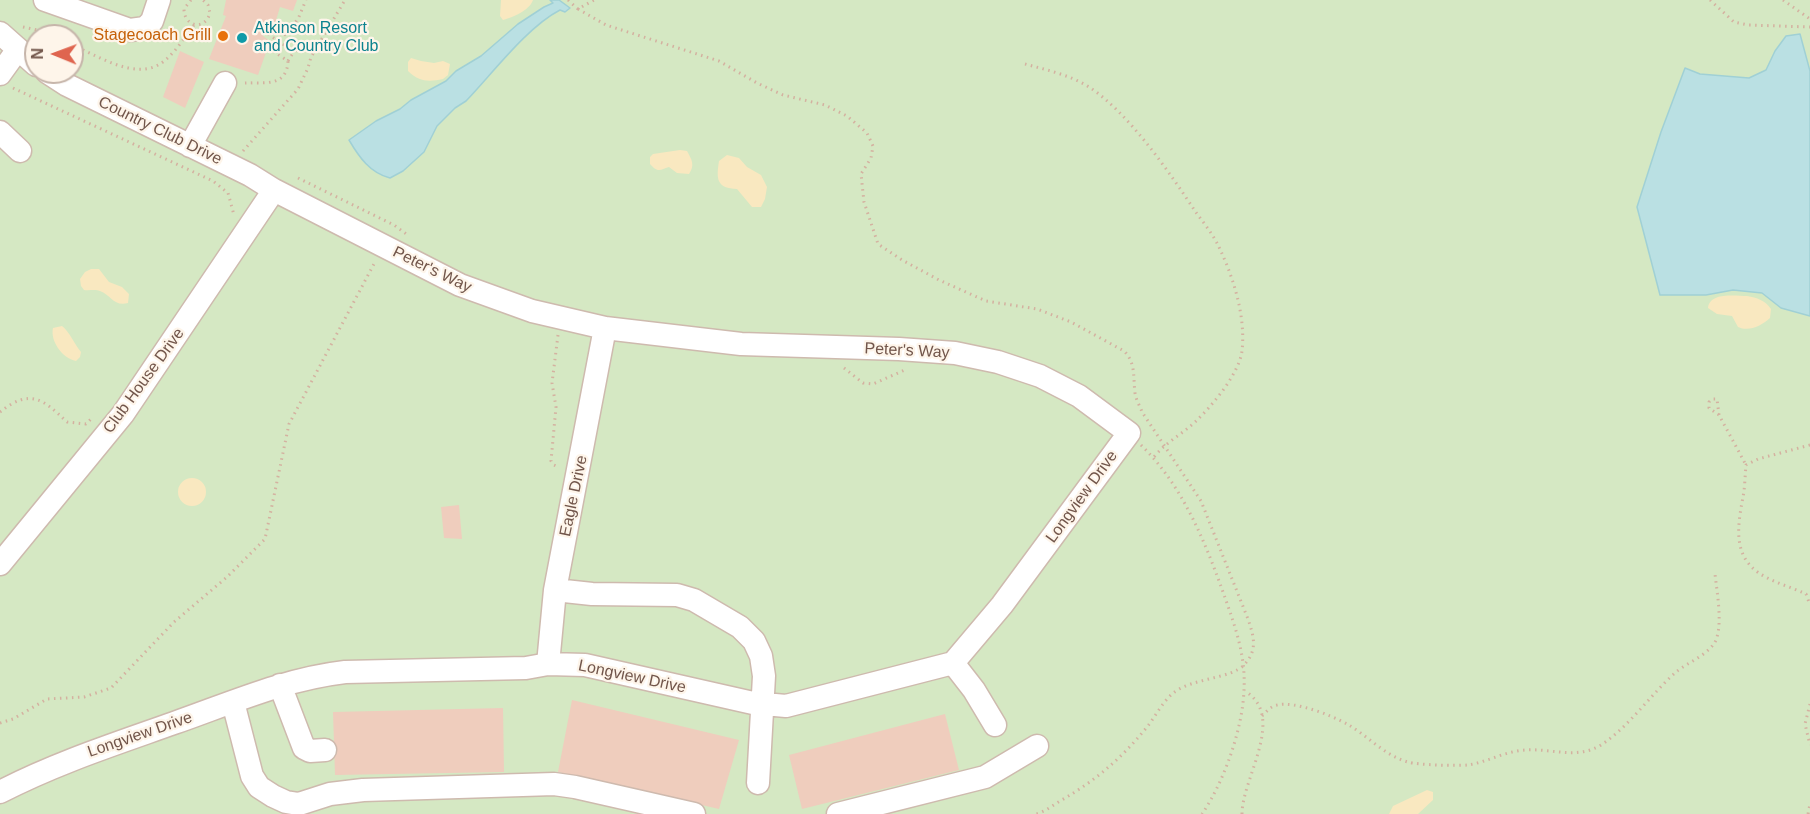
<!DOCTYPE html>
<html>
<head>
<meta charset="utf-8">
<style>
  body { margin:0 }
  #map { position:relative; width:1810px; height:814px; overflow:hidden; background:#fbf0e4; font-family:Arial,sans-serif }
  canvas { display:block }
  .north { position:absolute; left:24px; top:24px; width:60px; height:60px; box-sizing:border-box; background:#fef5ea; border:2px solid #c6b5aa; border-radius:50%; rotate:271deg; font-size:16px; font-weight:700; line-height:24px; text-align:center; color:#72564b }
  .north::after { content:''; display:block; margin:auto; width:21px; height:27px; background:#df654f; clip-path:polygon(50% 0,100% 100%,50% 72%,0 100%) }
</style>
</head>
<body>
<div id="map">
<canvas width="1810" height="814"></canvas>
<div class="north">N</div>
</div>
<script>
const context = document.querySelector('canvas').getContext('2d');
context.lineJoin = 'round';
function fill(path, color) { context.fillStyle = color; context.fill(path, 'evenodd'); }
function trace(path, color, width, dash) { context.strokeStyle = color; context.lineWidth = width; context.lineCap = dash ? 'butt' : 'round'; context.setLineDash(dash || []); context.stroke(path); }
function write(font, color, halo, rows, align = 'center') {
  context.font = font + ' Arial,sans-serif'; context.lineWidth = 4.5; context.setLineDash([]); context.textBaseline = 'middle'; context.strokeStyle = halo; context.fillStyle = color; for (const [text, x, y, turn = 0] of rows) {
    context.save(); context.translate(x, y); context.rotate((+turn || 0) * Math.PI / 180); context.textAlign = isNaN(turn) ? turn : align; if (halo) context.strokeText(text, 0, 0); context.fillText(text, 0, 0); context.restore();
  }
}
fill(new Path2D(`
  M 0,0 L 1810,0 L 1810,814 L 0,814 ZM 36,36 L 72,36 L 72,72 L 36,72 Z`), '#d5e8c3');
fill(new Path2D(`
  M 501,0 L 533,0 C 529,11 513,17 503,20 L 500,16 Z
  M 411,58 L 421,61 L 434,63 L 443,61 L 450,64 L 448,75 L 443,79 C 429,82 419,82 408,71 L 408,62 Z
  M 680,150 L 687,151 C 692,160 695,165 689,174 L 677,173 L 669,167 C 660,170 658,173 650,164 L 650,157 L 653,154 Z
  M 727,155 L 739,158 L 747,167 L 761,175 L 767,187 L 765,199 L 761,207 L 752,207 L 737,189 C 717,188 716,180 719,161 Z
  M 91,269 L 99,269 L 109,282 L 122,287 L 129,294 L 128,303 C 114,307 111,295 100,291 C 95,289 89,291 84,290 L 81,286 L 80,279 L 85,272 Z
  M 1747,296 C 1757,298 1765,300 1771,309 L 1770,318 C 1761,326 1749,332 1738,327 L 1732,316 L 1717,314 L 1708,308 C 1710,292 1735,296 1747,296 Z
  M 62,326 C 69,331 75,345 81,352 L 80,357 L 76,361 C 62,358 50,341 53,328 Z
  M178 492a14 14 0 1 1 28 0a14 14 0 1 1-28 0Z
  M 1427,790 L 1433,792 L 1433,800 L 1418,814 L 1389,814 L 1393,806 Z`), '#f9e8c0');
const water = new Path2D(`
  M 550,0 L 559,0 L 570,8 L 565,12 L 560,10 C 527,27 492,74 466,101 L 455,108 L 437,126 L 424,152 L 403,171 L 390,178 C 370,173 359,157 349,140 L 376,121 L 400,109 L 411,100 L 446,81 L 456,71 L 481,56 L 518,24 L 544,7 L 553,3 Z
  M 1800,34 L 1810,71 L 1810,316 L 1781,308 L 1762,293 L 1733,290 L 1706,295 L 1660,295 L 1637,207 L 1661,132 L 1685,68 L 1700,74 L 1749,78 L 1766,70 L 1775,51 L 1786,36 Z`);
fill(water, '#bae0e3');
trace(water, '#a0d0d5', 1.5);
fill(new Path2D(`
  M 226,0 L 297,0 L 293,11 L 280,7 L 274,27 L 267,27 L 263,36 L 270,41 L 258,75 L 209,59 L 226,16 L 223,15 Z
  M 180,51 L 204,62 L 185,108 L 163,97 Z
  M 459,505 L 462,539 L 444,538 L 441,507 Z
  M 572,700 L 739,740 L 719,809 L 558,772 Z
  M 503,708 L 504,772 L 335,775 L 333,712 Z
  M 945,714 L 959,770 L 802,809 L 789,755 Z`), '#efcdbd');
const minor = new Path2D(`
  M 45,0 L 130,30 L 145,28 L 152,21 L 159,0
  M 0,33 L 36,65
  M 0,74 L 18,49
  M 0,132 L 20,151
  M 190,146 L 225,83
  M 0,564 L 123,414 L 274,190
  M 555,590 L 592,594 L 677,595 L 694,600 L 740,627 L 754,641 L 761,656 L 764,676 L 758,783
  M 953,663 L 974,690 L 995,725
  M 548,664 L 555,590 L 605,328
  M 280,685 L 304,748 L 310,751 L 325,750
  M 233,702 L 252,776 L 259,787 L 273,796 L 286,802 L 299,804 L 330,794 L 363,790 L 554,784 L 575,787 L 694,814
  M 0,792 C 56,763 115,744 174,723 C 231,703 285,679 345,672 L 526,668 L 548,664 L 585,665 L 753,703 L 786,706 L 953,663 L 1002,605 L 1129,433 L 1079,396 L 1040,376 L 998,362 L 955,353 L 899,349 L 741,344 L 605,328 L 532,311 L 460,285 L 274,190 L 250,175 L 67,85 L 47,72
  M 838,814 L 985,777 L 1037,746`);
trace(minor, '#cebaae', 25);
trace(new Path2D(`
  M 191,0 L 184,9 C 184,27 205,31 210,13 L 208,5 L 203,0
  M 568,0 L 578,9 L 594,0
  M 1710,0 L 1734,22 L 1748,25 L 1810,27
  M 1783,0 L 1810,19
  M 578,9 L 606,25 L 719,61 L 757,83 L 783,95 L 825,105 L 847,116 L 867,133 L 873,146 L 871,158 L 861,174 L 864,202 L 878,244 L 902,260 L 939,280 L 986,301 L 1037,309 L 1071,322 L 1124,351 C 1136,363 1133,377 1135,393 C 1136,400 1140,406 1142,412 L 1201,501 L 1248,619 C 1254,637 1258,650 1244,665 C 1231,679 1190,678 1172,694 C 1162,703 1155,717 1147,727 C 1121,759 1095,781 1060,801 C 1052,806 1044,812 1036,814
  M 23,27 L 37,30 L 52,36
  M 268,34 L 293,51
  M 280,40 L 298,19 L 306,0
  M 72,45 C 97,55 133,80 160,64 C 174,55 184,38 194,25
  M 288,61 C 296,46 303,46 319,43
  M 1025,64 C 1047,70 1070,75 1089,87 C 1128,112 1170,173 1195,211 C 1203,222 1212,233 1218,245 C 1233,276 1246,316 1242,351 C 1239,374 1212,406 1195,422 C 1181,435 1166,442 1154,457
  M 245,83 C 262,82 287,88 288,61 L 270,49
  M 13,88 L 213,181 L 228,193 L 234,215
  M 243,151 L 298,89 L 308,68 L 311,57 L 345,0
  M 298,178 L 394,225 L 409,236
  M 558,335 L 552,383 L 556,407 L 551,461 L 554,465 L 559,467
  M 844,368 L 863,383 L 873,384 L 907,369
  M 0,412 C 30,388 43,399 67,422 L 86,424 L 92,418
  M 1719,415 L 1717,399 L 1712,399 L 1709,402 L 1709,408 L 1719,415 L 1746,465
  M 1141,445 C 1182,485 1204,539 1223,592 C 1234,623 1246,655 1244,689 C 1243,728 1224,782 1202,814
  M 1810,445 L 1758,459 L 1746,465 C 1745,475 1745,487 1743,497 C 1738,524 1732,555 1759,573 C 1772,582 1791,587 1806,594 L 1810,605
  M 1810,704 L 1805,724 L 1810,745
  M 1262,716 C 1267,711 1271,706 1277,705 C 1295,701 1331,715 1347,724 C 1367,735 1385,756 1408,762 C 1418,765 1457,766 1468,765 C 1487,762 1506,751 1525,750 C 1551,748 1577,760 1601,745 C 1630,726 1650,695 1676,672 C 1688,662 1713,653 1717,637 C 1722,620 1717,592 1715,574
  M 0,723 L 13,719 L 47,699 L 84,697 L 111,688 L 174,622 L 227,577 L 265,539 L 289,424 L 375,262
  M 1242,814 C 1242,778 1287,717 1245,691
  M 1808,814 L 1810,804`), '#d4b1a0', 3, [1.5, 4.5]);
trace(minor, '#fff', 22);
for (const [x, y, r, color] of [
  [223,36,6,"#e8710a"],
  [242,38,6,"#0f9aa8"]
]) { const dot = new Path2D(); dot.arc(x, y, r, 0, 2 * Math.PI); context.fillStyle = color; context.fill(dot); trace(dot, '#fef5ea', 2); }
write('16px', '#0d838f', '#fef5ea', [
  ["Atkinson Resort",254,29],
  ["and Country Club",254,47]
], 'left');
write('16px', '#c56008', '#fef5ea', [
  ["Stagecoach Grill",211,36]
], 'right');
write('16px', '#72564b', '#fef5ea', [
  ["Country Club Drive",160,131,26],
  ["Peter's Way",432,270,26],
  ["Peter's Way",907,351,3],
  ["Club House Drive",144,381,-54],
  ["Eagle Drive",574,496,-78],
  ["Longview Drive",1082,497,-54],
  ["Longview Drive",632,677,12],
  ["Longview Drive",140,735,-19]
]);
</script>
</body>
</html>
